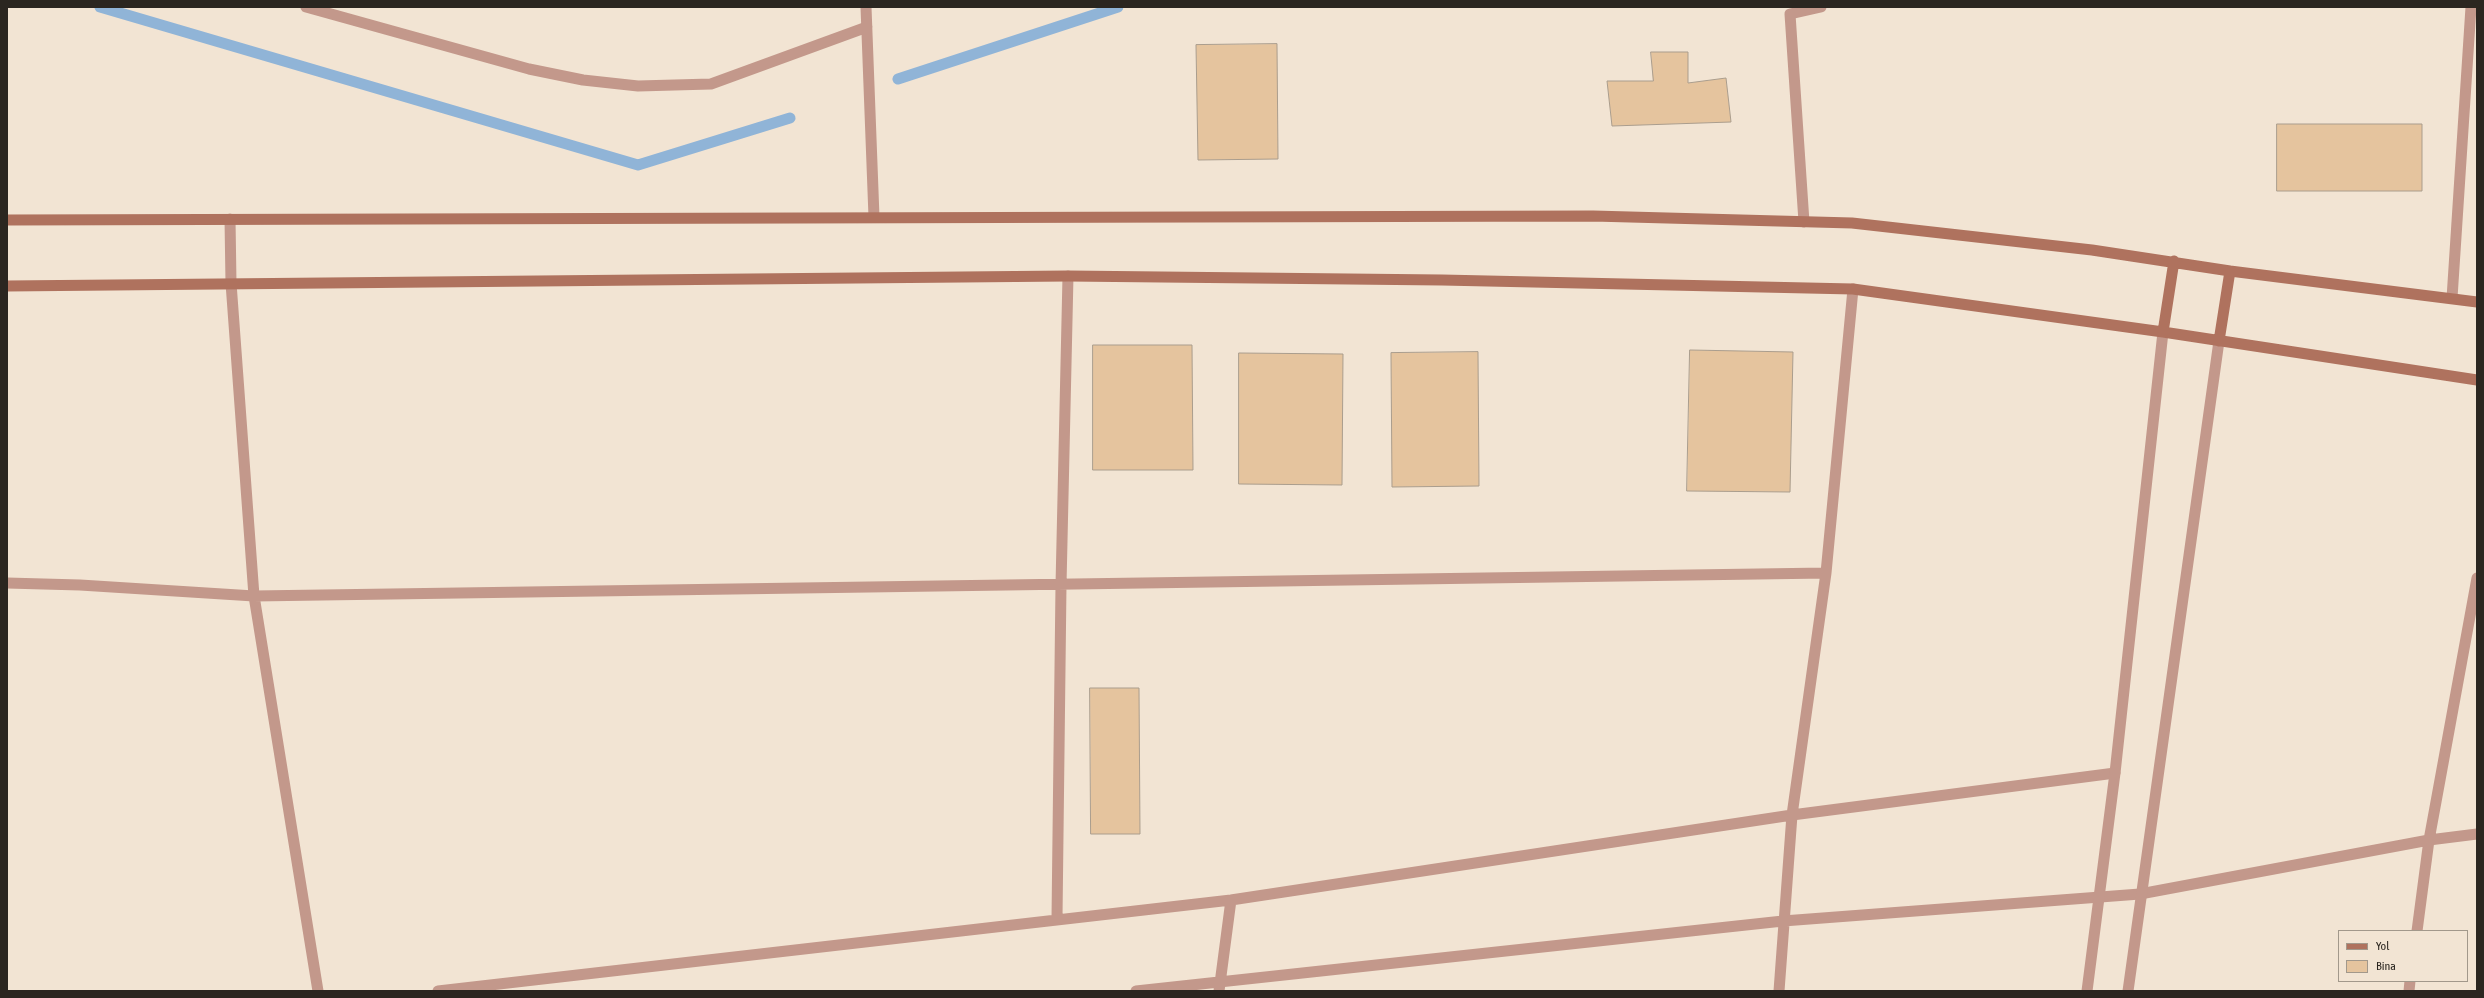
<!DOCTYPE html>
<html>
<head>
<meta charset="utf-8">
<style>
  body { margin:0 }
  #map { position:relative; width:2484px; height:998px; overflow:hidden; background:#f2e4d3; font-family:"Asap Condensed",sans-serif }
  canvas { display:block }
  .frame { position:absolute; inset:0; border:8px solid #2b2620; pointer-events:none }
  .legend { position:absolute; left:2338px; top:930px; width:130px; height:52px; box-sizing:border-box; background:#f2e4d3; border:1px solid #a2988b; margin:0; padding:5px 7px; list-style:none; font-size:12px; color:#2b2620 }
  .legend li { display:flex; align-items:center; gap:8px; height:20px }
  .legend b { width:20px; border:1px solid #a2988b }
</style>
</head>
<body>
<div id="map">
<canvas width="2484" height="998"></canvas>
<div class="frame"></div>
<ul class="legend">
<li><b style="height:5px;background:#af725e"></b>Yol</li>
<li><b style="height:11px;background:#e5c49e"></b>Bina</li>
</ul>
</div>
<script>
const context = document.querySelector('canvas').getContext('2d');
context.lineJoin = 'round';
function trace(path, color, width, dash) { context.strokeStyle = color; context.lineWidth = width; context.lineCap = dash ? 'butt' : 'round'; context.setLineDash(dash || []); context.stroke(path); }
function fill(path, color) { context.fillStyle = color; context.fill(path, 'evenodd'); }
trace(new Path2D(`
  M 100,7 L 638,165 L 790,118
  M 898,79 L 1118,7`), '#90b4d7', 11);
const building = new Path2D(`
  M 1277,44 L 1278,159 L 1198,160 L 1196,45 Z
  M 1651,52 L 1688,52 L 1688,83 L 1726,78 L 1731,122 L 1612,126 L 1607,81 L 1653,81 Z
  M 2277,124 L 2422,124 L 2422,191 L 2277,191 Z
  M 1093,345 L 1192,345 L 1193,470 L 1093,470 Z
  M 1690,350 L 1793,352 L 1790,492 L 1687,491 Z
  M 1478,352 L 1479,486 L 1392,487 L 1391,353 Z
  M 1239,353 L 1343,354 L 1342,485 L 1239,484 Z
  M 1090,688 L 1139,688 L 1140,834 L 1091,834 Z`);
fill(building, '#e5c49e');
trace(building, '#aa9d8d', 1);
trace(new Path2D(`
  M 306,7 L 529,69 L 583,80 L 638,86 L 711,84 L 867,27
  M 866,7 L 874,217
  M 230,219 L 231,283 L 254,596 L 318,991
  M 1804,222 L 1790,14 L 1821,7
  M 2452,298 L 2471,7
  M 7,583 L 80,585 L 254,596 L 1826,573
  M 1057,918 L 1061,585 L 1068,276
  M 2417,931 L 2429,840 L 2477,578
  M 438,991 L 1231,900 L 1792,815 L 2115,773
  M 1136,991 L 1783,921 L 2140,894 L 2429,840 L 2477,834
  M 1219,991 L 1231,900
  M 1779,991 L 1792,815 L 1826,573 L 1853,289
  M 2409,991 L 2410,981`), '#c3988b', 11);
trace(new Path2D(`
  M 2087,991 L 2115,773 L 2163,332
  M 2128,991 L 2219,341`), '#c3988b', 11);
trace(new Path2D(`
  M 7,220 L 1593,216 L 1852,223 L 2092,250 L 2230,271 L 2477,302
  M 7,286 L 1068,276 L 1442,280 L 1853,289 L 2163,332 L 2477,380
  M 2163,332 L 2174,261
  M 2219,341 L 2230,271`), '#af725e', 11);
</script>
</body>
</html>
